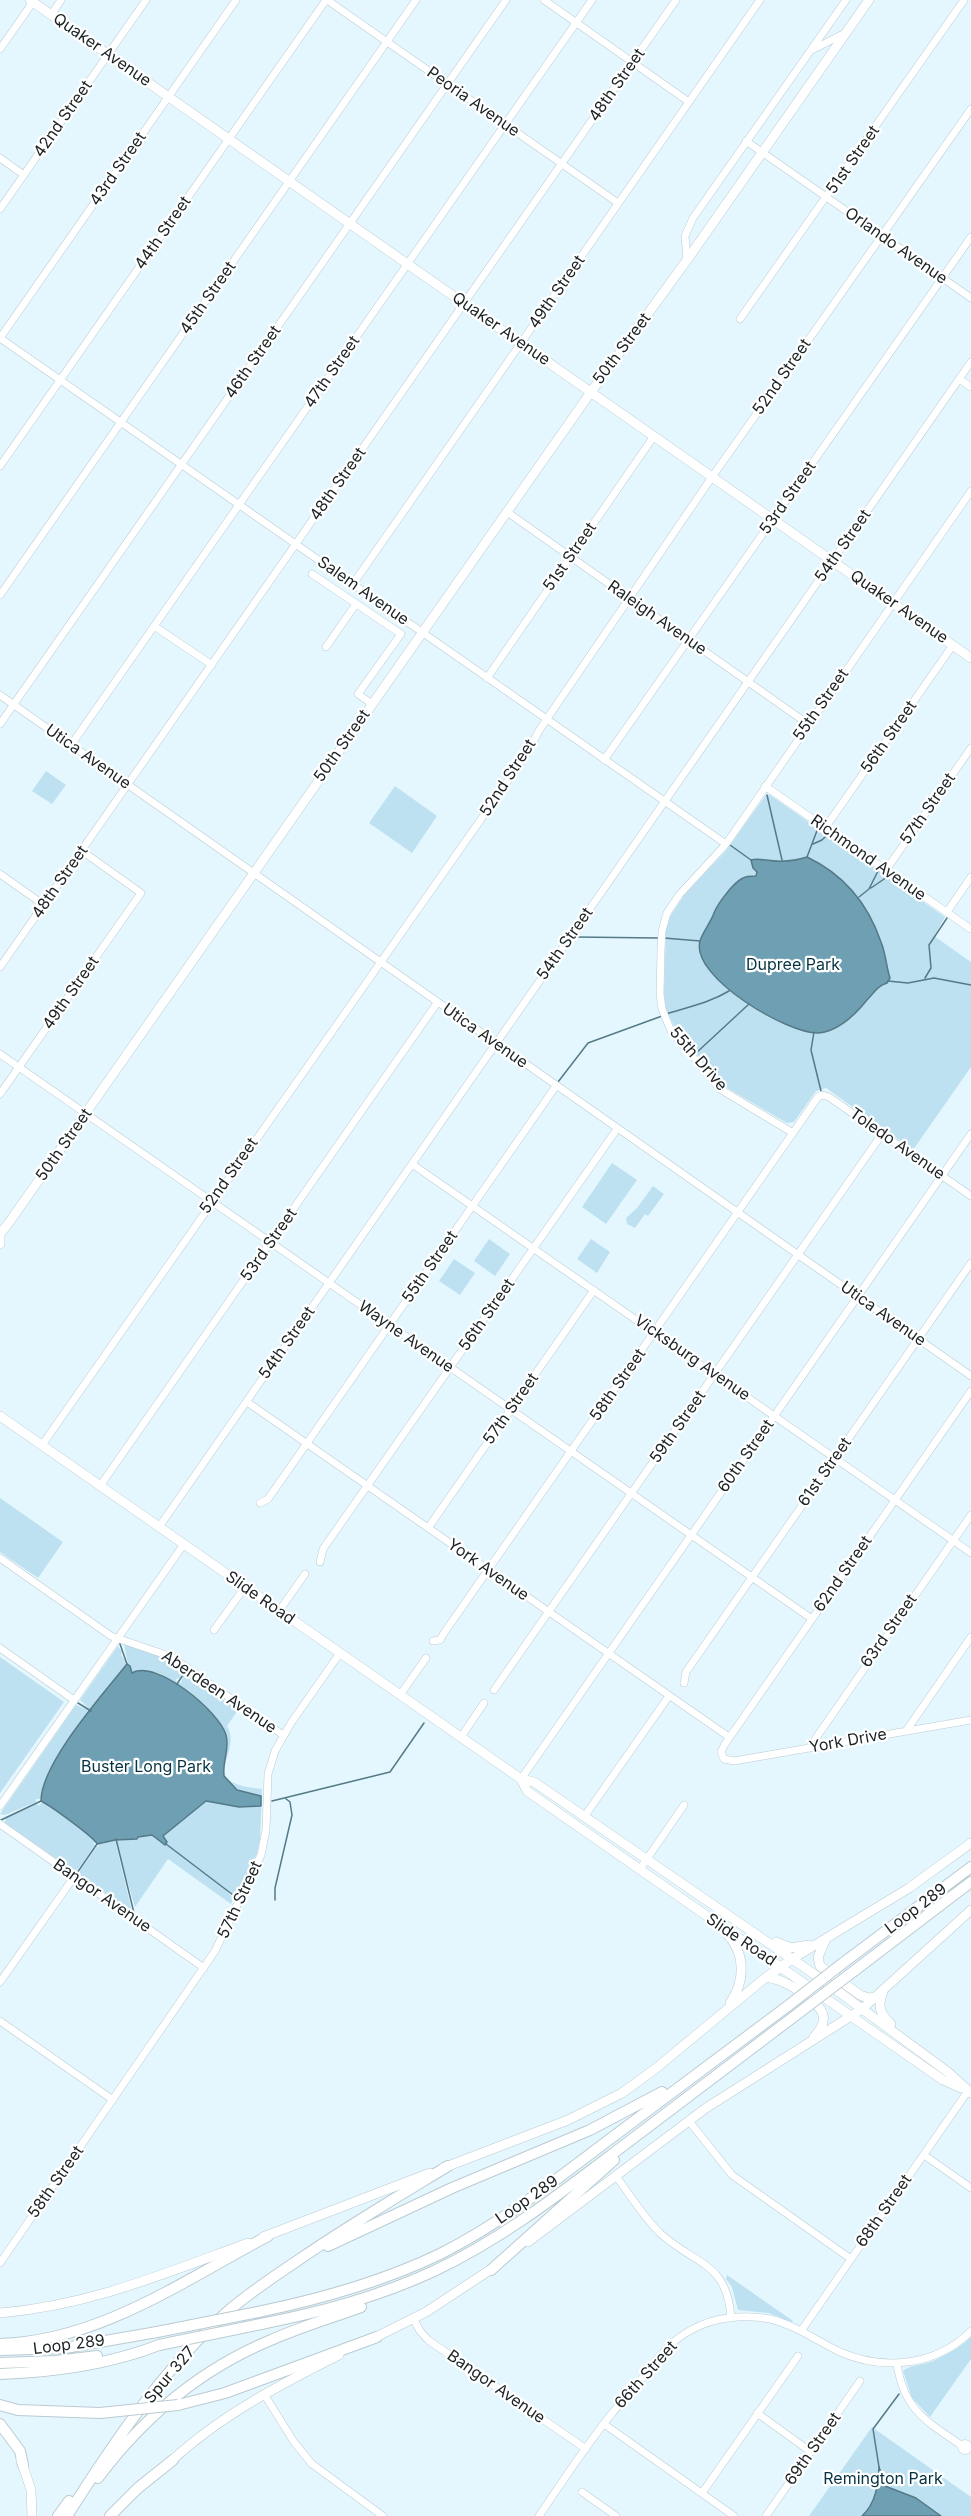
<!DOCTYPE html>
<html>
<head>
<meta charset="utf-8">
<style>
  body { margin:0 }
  canvas { display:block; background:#e5f7fe }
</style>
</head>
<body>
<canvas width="971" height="2516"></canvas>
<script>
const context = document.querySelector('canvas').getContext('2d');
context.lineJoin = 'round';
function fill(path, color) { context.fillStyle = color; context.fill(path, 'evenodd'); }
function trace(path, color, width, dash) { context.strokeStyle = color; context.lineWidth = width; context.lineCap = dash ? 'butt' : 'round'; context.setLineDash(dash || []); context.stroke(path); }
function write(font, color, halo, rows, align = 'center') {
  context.font = font + ' Inter,sans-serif'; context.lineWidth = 4.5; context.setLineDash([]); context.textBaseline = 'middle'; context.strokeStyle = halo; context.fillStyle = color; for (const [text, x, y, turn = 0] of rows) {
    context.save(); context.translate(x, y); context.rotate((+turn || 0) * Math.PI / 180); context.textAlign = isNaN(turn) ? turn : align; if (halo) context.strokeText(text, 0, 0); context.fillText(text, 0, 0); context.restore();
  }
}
fill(new Path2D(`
  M 46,771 L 66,785 L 52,804 L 32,791 Z
  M 395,786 L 437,816 L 412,853 L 369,823 Z
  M 766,795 L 770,795 L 945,917 L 934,936 L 971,962 L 971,1067 L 913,1150 L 826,1088 L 816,1091 L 794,1122 L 787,1123 L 722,1085 L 675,1028 L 666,1009 L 664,994 L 666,930 L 669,918 L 685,894 L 725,852 Z
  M 612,1163 L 637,1180 L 606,1224 L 582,1207 Z
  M 653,1186 L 664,1194 L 648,1216 L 645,1214 L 635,1228 L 627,1224 L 626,1218 L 637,1208 Z
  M 489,1239 L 510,1254 L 495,1276 L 474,1261 Z
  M 591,1239 L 610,1252 L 597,1273 L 577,1259 Z
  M 454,1259 L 475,1273 L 460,1295 L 439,1281 Z
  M 0,1498 L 63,1542 L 38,1578 L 0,1552 Z
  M 124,1644 L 155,1654 L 182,1670 L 180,1678 L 176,1679 L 177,1683 L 181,1683 L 184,1675 L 188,1674 L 238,1710 L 227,1726 C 244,1754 193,1783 262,1789 L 260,1840 L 257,1853 L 241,1888 L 239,1887 L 235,1895 L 224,1889 L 234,1898 L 231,1904 L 168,1859 L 135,1907 L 115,1840 L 132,1912 L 80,1875 L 80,1871 L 97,1846 L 99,1847 L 97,1842 L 93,1843 L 95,1845 L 78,1869 L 74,1871 L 5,1823 L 6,1817 L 37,1804 L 39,1806 L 42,1802 L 41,1799 L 36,1799 L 36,1802 L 5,1815 L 0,1814 L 76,1705 L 91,1711 L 80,1700 L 118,1646 L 122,1652 L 121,1655 L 128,1664 Z
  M 0,1657 L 64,1702 L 0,1793 Z
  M 727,2275 L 793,2321 L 792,2322 L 768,2313 L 738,2310 L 732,2287 L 726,2279 Z
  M 971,2337 L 971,2359 L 930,2417 L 912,2398 L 903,2371 C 909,2365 922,2365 930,2362 C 945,2356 959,2348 971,2337 Z
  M 872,2427 L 971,2497 L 971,2516 L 809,2516 Z`), '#bde1f1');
const water = new Path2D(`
  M 807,857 C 843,874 868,904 881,942 C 886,954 886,966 890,978 L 887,983 C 877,986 874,993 867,1000 C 855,1015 838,1031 819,1033 C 789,1035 690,977 700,941 C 702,933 711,922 714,913 C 718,903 733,883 743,878 C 746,876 753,876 756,876 L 757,872 L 753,868 L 751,860 C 758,858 760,860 766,860 C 779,862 795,861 807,857 Z
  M 127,1664 L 130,1666 L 132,1673 C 156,1659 219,1711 226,1735 C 230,1749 222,1762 224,1776 L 237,1790 L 261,1796 L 261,1806 L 239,1807 L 206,1801 L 163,1836 L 167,1842 L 165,1845 L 152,1835 L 138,1837 L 137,1839 L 115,1840 L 97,1844 C 95,1838 51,1806 41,1801 C 41,1763 104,1693 127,1664 Z
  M 879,2467 L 885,2486 L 916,2498 L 941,2516 L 862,2516 C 876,2503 878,2485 879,2467 Z`);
fill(water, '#6e9fb2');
trace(water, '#557a87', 1.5);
trace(new Path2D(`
  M 767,795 L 782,860
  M 813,844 L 822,840 L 827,835
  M 730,845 L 751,860
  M 807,857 L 818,828
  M 871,888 L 887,877
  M 859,897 L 869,889 L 878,871
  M 575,937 L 659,938
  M 664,938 L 700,941
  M 925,978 L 931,968 L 929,945 L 947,918
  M 888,981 L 908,983 L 934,978 L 971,985
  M 666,1014 C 688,1007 709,1003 729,991
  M 814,1032 L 811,1050 L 821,1091
  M 695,1054 L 749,1004
  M 558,1082 L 588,1043 L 662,1016
  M 120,1644 L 127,1664
  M 177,1684 L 185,1672
  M 78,1703 L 91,1711
  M 272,1801 L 390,1772 L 424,1723
  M 1,1820 L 41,1801
  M 116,1839 L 134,1913
  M 166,1844 L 237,1898
  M 77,1873 L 97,1844
  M 275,1900 L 275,1888 L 292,1815 L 290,1802 L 285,1798
  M 879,2467 L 873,2429 L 899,2394`), '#557a87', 1.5);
const minor = new Path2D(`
  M 327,0 L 618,203
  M 544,0 L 689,102
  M 51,15 L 61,0
  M 0,49 L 33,2
  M 810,51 L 845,33
  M 746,141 L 971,298
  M 0,158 L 24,175
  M 0,209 L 146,0
  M 687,260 L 685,236 L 693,218 L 846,0
  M 740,319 L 964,0
  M 0,338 L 726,844
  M 0,338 L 236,0
  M 959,379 L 971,387
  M 0,466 L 326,0
  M 507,512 L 808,724
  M 312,574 L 401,634 L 358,694 L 372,704
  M 353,584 L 760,0
  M 0,595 L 416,0
  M 154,626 L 212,665
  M 326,647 L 356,604
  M 487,678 L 654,436
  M 0,695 L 971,1376
  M 0,724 L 506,0
  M 71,745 L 592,0
  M 604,760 L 971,237
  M 765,786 L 971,929
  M 825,828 L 953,645
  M 886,870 L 971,748
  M 0,874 L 44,905
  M 947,912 L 971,877
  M 0,967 L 676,0
  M 0,1054 L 812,1619
  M 0,1094 L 141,893 L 82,851
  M 793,1133 L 720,1089 L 671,1031 L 662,1009 L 660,994 L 661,950 L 662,931 L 667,913 L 679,895 L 726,844 L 971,491
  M 412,1164 L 971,1553
  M 971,1391 L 725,1744 L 721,1752 L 724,1759 L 734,1761 L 971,1720
  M 247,1402 L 729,1737
  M 42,1445 L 524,758 L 540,729 L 712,477 L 971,109
  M 100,1486 L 437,1003
  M 260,1503 L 268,1499 L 556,1086
  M 159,1527 L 971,362
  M 428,1528 L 594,1290
  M 0,1558 L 111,1636 L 172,1657 L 283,1735
  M 320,1562 L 323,1549 L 617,1129
  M 279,1611 L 305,1574
  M 214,1630 L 245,1587
  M 433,1641 L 440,1640 L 444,1633 L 818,1097 L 822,1095 L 829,1097 L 971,1196
  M 0,1648 L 74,1700
  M 684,1683 L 686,1672 L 971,1263
  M 494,1690 L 882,1134
  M 400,1695 L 426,1658
  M 906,1731 L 971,1637
  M 461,1737 L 484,1703
  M 809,1748 L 971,1515
  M 521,1779 L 971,1134
  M 0,1806 L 184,1544
  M 584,1817 L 669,1696
  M 0,1824 L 204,1968
  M 640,1869 L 684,1805
  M 0,1982 L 74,1877
  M 0,2021 L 113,2100
  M 689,2121 L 732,2175 L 851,2259
  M 924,2155 L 971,2188
  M 616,2176 C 630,2195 644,2218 661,2234 C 697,2266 727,2262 731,2318
  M 0,2263 L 215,1951 L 261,1855 L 266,1830 L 268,1774 L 275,1751 L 291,1723 L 340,1653
  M 413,2318 L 420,2331 L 428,2340 L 586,2449
  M 801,2331 L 968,2091
  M 897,2364 C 904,2410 926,2421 961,2445
  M 264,2394 L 294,2442 L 312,2464 L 383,2516
  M 757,2413 L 811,2452
  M 604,2424 L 734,2516
  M961.5 2447a3.5 3.5 0 1 1 7 0a3.5 3.5 0 1 1-7 0Z
  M 582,2492 L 616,2516
  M 702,2493 L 798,2356
  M 539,2516 C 563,2481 586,2445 613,2412 C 620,2404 627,2397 634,2388 C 652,2367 665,2344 691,2330 C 714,2317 744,2314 770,2319 C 795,2325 817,2341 840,2352 C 884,2371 936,2366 971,2331
  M 766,2516 L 860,2381`);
const major = new Path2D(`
  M 30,0 L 971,658
  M 0,1244 L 0,1234 L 8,1224 L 591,392 L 687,260 L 869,0
  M 0,1416 L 521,1779 L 534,1782 L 827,1983 L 948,2072 L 971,2093
  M 521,1779 L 527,1791 L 943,2080 L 961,2088
  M 727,1934 C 746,1954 745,1982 730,2003
  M 826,1939 L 818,1957 L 820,1966 L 860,1995 L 868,1998 L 878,1997
  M 776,1942 L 791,1948 L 809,1945
  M 765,1978 C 779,1975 820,2001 823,2015 C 825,2024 819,2031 814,2037
  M 883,1992 C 877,2006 880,2014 891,2024
  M 443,2168 L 568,2120 L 622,2093 L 655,2069 L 765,1978 L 792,1959 L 909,1888 L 971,1843
  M 263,2237 L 430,2173
  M 528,2242 L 706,2108 L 862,2009 L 971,1910
  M 0,2313 C 91,2305 163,2274 248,2243
  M 370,2340 L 426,2312 L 496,2266
  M 21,2460 L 31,2490 L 32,2516
  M 169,2463 C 218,2417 279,2385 339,2355`);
const highway = new Path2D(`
  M 843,1963 L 971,1867
  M 854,1971 L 971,1882
  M 328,2246 L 452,2188 L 590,2130 L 662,2092
  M 491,2270 L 614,2160
  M 258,2312 C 321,2299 382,2282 440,2254 C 500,2224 553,2182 606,2142 C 667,2096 728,2051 789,2005
  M 261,2324 C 321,2312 378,2297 434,2271 C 500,2240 557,2196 615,2152 C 677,2105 738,2059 800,2012
  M 0,2344 C 99,2341 183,2281 268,2236
  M 0,2350 L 65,2348 L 157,2332
  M 0,2363 L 56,2361 L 97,2356
  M 0,2374 C 54,2372 108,2365 159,2345
  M 0,2405 L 18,2410 L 100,2413
  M 178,2405 L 225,2393 L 377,2337
  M 0,2424 L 20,2451 L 23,2465
  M 98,2478 C 143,2418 201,2369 271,2340 C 300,2327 331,2318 361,2307
  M 58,2516 L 69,2501
  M 67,2516 C 112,2445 164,2368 227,2312 C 249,2293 273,2277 297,2261 C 346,2227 397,2197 448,2166
  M 110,2516 L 138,2488 L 173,2460`);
trace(minor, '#bacbd2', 8);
trace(major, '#bacbd2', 10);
trace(highway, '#bacbd2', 12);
trace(minor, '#fff', 7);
trace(major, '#fff', 9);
trace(highway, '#fff', 10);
const highwayBridge = new Path2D(`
  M 789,2005 L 843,1963
  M 800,2012 L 854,1971
  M 157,2332 L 258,2312
  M 159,2345 L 261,2324
  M 100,2413 L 178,2405`);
trace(highwayBridge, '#bacbd2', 12, []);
trace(highwayBridge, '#fff', 10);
write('16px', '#1b2224', '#fff', [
  ["Quaker Avenue",102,50,35],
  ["48th Street",617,85,-55],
  ["Peoria Avenue",473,102,35],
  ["42nd Street",63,119,-55],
  ["51st Street",853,160,-55],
  ["43rd Street",118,169,-55],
  ["44th Street",163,233,-55],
  ["Orlando Avenue",896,246,35],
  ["49th Street",557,292,-55],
  ["45th Street",208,298,-55],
  ["Quaker Avenue",501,329,35],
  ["50th Street",622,349,-53],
  ["46th Street",253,362,-55],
  ["47th Street",332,372,-55],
  ["52nd Street",782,377,-55],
  ["48th Street",338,484,-55],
  ["53rd Street",788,498,-55],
  ["54th Street",843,546,-55],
  ["51st Street",570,557,-55],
  ["Salem Avenue",363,591,35],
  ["Quaker Avenue",899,607,35],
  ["Raleigh Avenue",657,618,35],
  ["55th Street",821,705,-55],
  ["56th Street",889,737,-55],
  ["50th Street",342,746,-55],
  ["Utica Avenue",88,757,35],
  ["52nd Street",508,778,-57],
  ["57th Street",928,809,-55],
  ["Richmond Avenue",868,858,35],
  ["48th Street",60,882,-55],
  ["54th Street",565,944,-55],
  ["49th Street",71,993,-55],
  ["Utica Avenue",485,1036,35],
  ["55th Drive",698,1059,49],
  ["Toledo Avenue",897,1144,35],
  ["50th Street",64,1145,-55],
  ["52nd Street",229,1176,-55],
  ["53rd Street",269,1245,-55],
  ["55th Street",430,1267,-55],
  ["Utica Avenue",883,1314,35],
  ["56th Street",487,1315,-55],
  ["Wayne Avenue",406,1337,35],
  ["54th Street",287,1343,-55],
  ["Vicksburg Avenue",692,1358,35],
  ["58th Street",618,1385,-55],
  ["57th Street",511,1409,-55],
  ["59th Street",678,1427,-55],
  ["60th Street",746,1456,-55],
  ["61st Street",825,1472,-55],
  ["York Avenue",488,1570,35],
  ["62nd Street",843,1574,-55],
  ["Slide Road",260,1598,35],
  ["63rd Street",889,1631,-55],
  ["Aberdeen Avenue",219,1692,34],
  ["York Drive",848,1741,-10],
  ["Bangor Avenue",102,1896,35],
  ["57th Street",240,1900,-65],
  ["Loop 289",916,1909,-37],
  ["Slide Road",741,1940,34],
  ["58th Street",56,2182,-55],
  ["Loop 289",527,2200,-35],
  ["68th Street",884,2211,-55],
  ["Loop 289",69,2345,-7],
  ["Spur 327",170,2375,-50],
  ["66th Street",646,2375,-48],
  ["Bangor Avenue",496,2387,35],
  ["69th Street",813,2449,-55]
]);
write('16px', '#053342', '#fff', [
  ["Dupree Park",793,965],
  ["Buster Long Park",146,1767],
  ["Remington Park",883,2479]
]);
</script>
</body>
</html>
